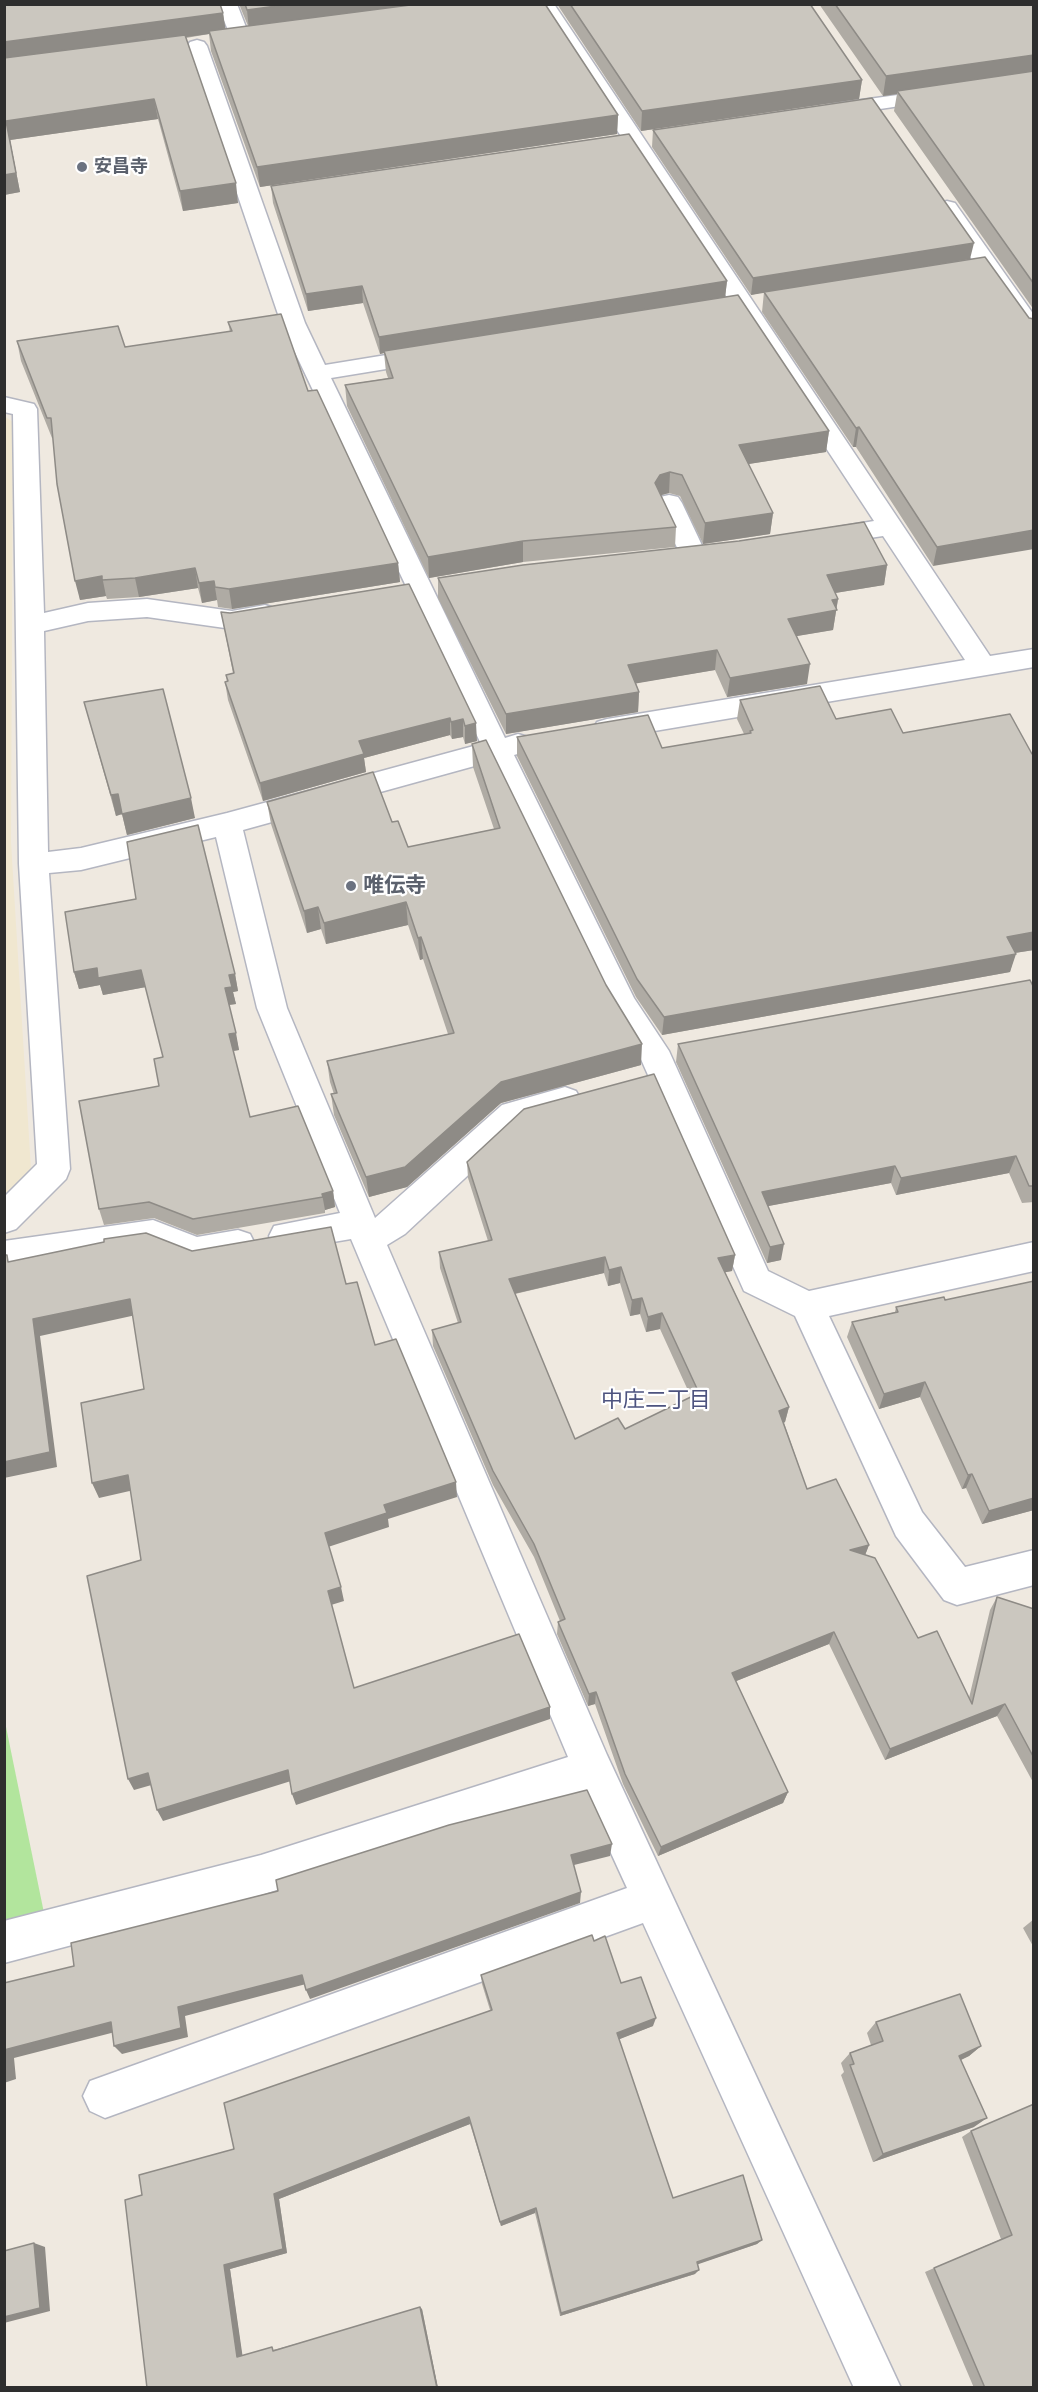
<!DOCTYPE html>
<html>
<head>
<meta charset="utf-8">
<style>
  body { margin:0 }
  #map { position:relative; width:1038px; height:2392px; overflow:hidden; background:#efe9e0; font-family:"DM Sans",sans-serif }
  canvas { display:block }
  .frame { position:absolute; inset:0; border:6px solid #2e2e2e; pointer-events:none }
</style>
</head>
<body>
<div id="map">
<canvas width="1038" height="2392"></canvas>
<div class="frame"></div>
</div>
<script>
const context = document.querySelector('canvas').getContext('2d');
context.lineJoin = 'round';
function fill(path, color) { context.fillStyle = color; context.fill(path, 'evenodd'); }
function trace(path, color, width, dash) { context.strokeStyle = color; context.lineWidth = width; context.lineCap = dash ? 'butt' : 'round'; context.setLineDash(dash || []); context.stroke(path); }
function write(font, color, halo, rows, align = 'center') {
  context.font = font + ' "DM Sans","Noto Sans JP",sans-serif'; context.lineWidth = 4.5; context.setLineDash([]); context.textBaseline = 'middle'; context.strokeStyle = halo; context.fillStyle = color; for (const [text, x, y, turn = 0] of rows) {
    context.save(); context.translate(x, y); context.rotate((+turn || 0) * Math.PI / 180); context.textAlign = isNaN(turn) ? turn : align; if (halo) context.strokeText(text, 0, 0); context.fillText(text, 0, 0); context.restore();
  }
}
fill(new Path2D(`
  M 4,416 L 13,422 L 11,842 L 31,1170 L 5,1196 Z`), '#f0e7d0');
fill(new Path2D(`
  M 4,1717 L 44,1913 L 4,1922 Z`), '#b2e59d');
const minor = new Path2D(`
  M 217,4 L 237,4 L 251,40 L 248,44 L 234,44 Z
  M 534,4 L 554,4 L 990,656 L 1034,649 L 1034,667 L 607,739 L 597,736 L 593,729 L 597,722 L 607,719 L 965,660 L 883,536 L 824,545 L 815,543 L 811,537 L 815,531 L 874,521 Z
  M 197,40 L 204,42 L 207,46 L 305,323 L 325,365 L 429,348 L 437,350 L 441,355 L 437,360 L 429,362 L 331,378 L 505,738 L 518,734 L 528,737 L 532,744 L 528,751 L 514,755 L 634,998 L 669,1051 L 768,1271 L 809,1291 L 1034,1242 L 1034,1271 L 829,1316 L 922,1512 L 965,1567 L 1034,1550 L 1034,1585 L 957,1605 L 944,1600 L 896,1536 L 795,1316 L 744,1291 L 640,1057 L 607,1005 L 489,762 L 243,830 L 287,1008 L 375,1218 L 502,1105 L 565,1087 L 576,1091 L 581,1100 L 576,1109 L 523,1124 L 405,1234 L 387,1245 L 607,1755 L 901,2388 L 854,2388 L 643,1923 L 105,2118 L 90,2111 L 83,2096 L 90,2081 L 627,1888 L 583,1792 L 261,1895 L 4,1963 L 4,1921 L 261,1855 L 568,1757 L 351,1239 L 286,1250 L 274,1246 L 269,1236 L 274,1226 L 340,1213 L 257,1008 L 216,837 L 81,870 L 49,873 L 70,1169 L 66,1179 L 16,1229 L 4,1233 L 4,1197 L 37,1164 L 19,864 L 13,414 L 4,412 L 4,397 L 34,404 L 37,409 L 44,613 L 88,603 L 147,599 L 232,611 L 265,605 L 274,608 L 278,614 L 274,620 L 232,629 L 147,617 L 88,621 L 44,631 L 48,852 L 81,848 L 227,813 L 481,744 L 281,323 L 187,46 L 190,42 Z
  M 940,89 L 947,91 L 950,95 L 947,99 L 833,116 L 826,114 L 823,110 L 826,106 L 833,104 Z
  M 947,201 L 955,203 L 1034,315 L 1034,339 L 1026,337 L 936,208 L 939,203 Z
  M 669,495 L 678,497 L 682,503 L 707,556 L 703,562 L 694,564 L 685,562 L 681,556 L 656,503 L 660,497 Z
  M 153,1220 L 197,1237 L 238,1230 L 250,1234 L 255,1244 L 250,1254 L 196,1266 L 152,1248 L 4,1269 L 4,1241 Z`);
trace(minor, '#b4b6c1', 3);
fill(minor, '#fff');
fill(new Path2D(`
  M 4,4 L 223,13 L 225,29 L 248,26 L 239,4 L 545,4 L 618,115 L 617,134 L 260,187 L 211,51 L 209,34 L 186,38 L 238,203 L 183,211 L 158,119 L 10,140 L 20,192 L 4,195 Z
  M 557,4 L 810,4 L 862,80 L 859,99 L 641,131 Z
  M 819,4 L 1034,4 L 1034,310 L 894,111 L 897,94 L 883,96 Z
  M 653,130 L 970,259 L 1029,318 L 933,566 L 856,447 L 853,447 L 762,312 L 764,292 L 751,295 L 652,147 Z
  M 271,186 L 727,281 L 725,297 L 829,431 L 826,452 L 748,464 L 773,513 L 770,534 L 703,544 L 680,496 L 669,493 L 661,495 L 676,527 L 675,547 L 523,562 L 429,578 L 347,406 L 345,385 L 388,378 L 386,372 L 384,353 L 380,354 L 363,303 L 308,311 L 273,203 Z
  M 228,322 L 308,391 L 398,563 L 400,582 L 232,609 L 218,607 L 217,600 L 202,603 L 198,588 L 139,597 L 107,599 L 106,596 L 80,600 L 53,438 L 52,438 L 21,361 L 17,341 L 125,347 L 230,332 Z
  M 887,565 L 884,585 L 835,593 L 838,599 L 833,630 L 797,636 L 807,684 L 727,697 L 715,670 L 636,683 L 639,692 L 638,712 L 506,734 L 438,598 L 438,578 Z
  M 409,584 L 477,741 L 465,744 L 463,737 L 452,739 L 450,735 L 364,758 L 366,772 L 263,801 L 228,700 L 225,682 L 227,682 L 226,675 L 233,673 L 221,612 L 230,613 Z
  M 740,700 L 903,733 L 1034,754 L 1034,950 L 1015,953 L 1010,972 L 662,1035 L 636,997 L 517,756 L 517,737 L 662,748 L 744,734 L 737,719 Z
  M 84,702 L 195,818 L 127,835 L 122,814 L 116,816 Z
  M 472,744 L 641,1065 L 501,1103 L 407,1187 L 369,1197 L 334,1115 L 331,1094 L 334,1094 L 330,1082 L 327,1061 L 448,1034 L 423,959 L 420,960 L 408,925 L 326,944 L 321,929 L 307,933 L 271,824 L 267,802 L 392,822 L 408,847 L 494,829 L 473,767 Z
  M 74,972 L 235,974 L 238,991 L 233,992 L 236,1004 L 229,1005 L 239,1050 L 233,1051 L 250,1117 L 333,1191 L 335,1207 L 325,1210 L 325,1213 L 197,1235 L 154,1218 L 104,1225 L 99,1209 L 159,1086 L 163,1057 L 146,987 L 103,995 L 100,985 L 79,989 Z
  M 1034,988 L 1034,1202 L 1022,1203 L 1009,1173 L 896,1195 L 891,1183 L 768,1206 L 781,1260 L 767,1263 L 676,1062 L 678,1044 Z
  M 467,1162 L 735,1255 L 732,1271 L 725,1272 L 789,1407 L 785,1422 L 784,1423 L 807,1489 L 869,1545 L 865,1555 L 918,1638 L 969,1698 L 990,1610 L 997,1597 L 1034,1609 L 1034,1784 L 997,1716 L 885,1760 L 829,1644 L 736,1681 L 788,1792 L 783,1803 L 658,1856 L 623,1784 L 595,1704 L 588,1706 L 557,1634 L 558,1622 L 560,1621 L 534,1557 L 493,1485 L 433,1346 L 432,1330 L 458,1323 L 440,1268 L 439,1252 L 488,1241 L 468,1178 ZM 604,1273 L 608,1286 L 620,1283 L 630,1316 L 640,1314 L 646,1332 L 660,1329 L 691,1397 L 625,1429 L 575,1439 L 515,1294 Z
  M 1034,1281 L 1034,1510 L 982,1524 L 966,1488 L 962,1489 L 920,1397 L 879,1409 L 847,1337 L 852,1322 L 895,1312 L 896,1307 L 945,1300 Z
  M 1034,1919 L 1034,1948 L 1023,1928 Z
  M 594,1941 L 621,1983 L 653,2026 L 619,2039 L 673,2198 L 762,2240 L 757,2244 L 697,2264 L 695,2274 L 560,2316 L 535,2213 L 501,2226 L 470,2124 L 279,2199 L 287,2253 L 230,2269 L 242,2356 L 277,2349 L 422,2309 L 438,2388 L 147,2388 L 142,2195 L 234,2149 L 490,2010 L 482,1984 L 481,1975 Z
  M 876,2022 L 981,2046 L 969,2056 L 960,2060 L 974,2127 L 873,2162 L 841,2075 L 844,2072 L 841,2063 L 850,2053 L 871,2045 L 867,2033 Z
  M 1034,2104 L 1034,2388 L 974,2388 L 925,2272 L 1001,2239 L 962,2137 L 971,2131 Z`), '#afaba4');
fill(new Path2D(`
  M 291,4 L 437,4 L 249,30 L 247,10 Z
  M 223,13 L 226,32 L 209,31 L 209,34 L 4,62 L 4,42 Z
  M 1034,55 L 1034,74 L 897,91 L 897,94 L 883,96 L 886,76 Z
  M 862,80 L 859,99 L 641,131 L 642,111 Z
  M 154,99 L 158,119 L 10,140 L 20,192 L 4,195 L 6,121 Z
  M 618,115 L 617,134 L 260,187 L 257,167 Z
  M 236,183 L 238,203 L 183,211 L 180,191 Z
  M 974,243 L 970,259 L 751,295 L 753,278 Z
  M 727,281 L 725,298 L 384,351 L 384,353 L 380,354 L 379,337 Z
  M 362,286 L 363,303 L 308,311 L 306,294 Z
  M 859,427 L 856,447 L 853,447 L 856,428 Z
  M 829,431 L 826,452 L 736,466 L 739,445 Z
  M 670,472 L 669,493 L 658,496 L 655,483 L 660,475 Z
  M 773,513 L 770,534 L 703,544 L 705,523 Z
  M 1034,530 L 1034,549 L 933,566 L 937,547 Z
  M 523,541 L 523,562 L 429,578 L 428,557 Z
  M 398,563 L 400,582 L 232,609 L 229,589 Z
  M 887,565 L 884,585 L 823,595 L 827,575 Z
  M 195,568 L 198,588 L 139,597 L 135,578 Z
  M 102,576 L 106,596 L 80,600 L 75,581 Z
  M 214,581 L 217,600 L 202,603 L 199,583 Z
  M 838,599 L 833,630 L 785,638 L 788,619 L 832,600 Z
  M 717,650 L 715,670 L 627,685 L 628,665 Z
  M 810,664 L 807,684 L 727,697 L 730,678 Z
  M 639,692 L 638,712 L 506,734 L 506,714 Z
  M 450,718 L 450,735 L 364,758 L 366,772 L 263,801 L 260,783 L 359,741 Z
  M 463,719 L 463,737 L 452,739 L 451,722 Z
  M 476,723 L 477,741 L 465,744 L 465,726 Z
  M 118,794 L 191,798 L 195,818 L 127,835 L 122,814 L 116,816 L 111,795 Z
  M 406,902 L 408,925 L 326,944 L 324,923 Z
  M 318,907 L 321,929 L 307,933 L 304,911 Z
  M 1034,932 L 1034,950 L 1001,955 L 1007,937 Z
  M 421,937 L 423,959 L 420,960 L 418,938 Z
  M 1016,954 L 1010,972 L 662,1035 L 664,1017 Z
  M 97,968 L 141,970 L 146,987 L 103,995 L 100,985 L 79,989 L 74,972 Z
  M 235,974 L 238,991 L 233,992 L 236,1004 L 228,1005 L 225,988 L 229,975 Z
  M 236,1033 L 239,1050 L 233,1051 L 229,1034 Z
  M 642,1044 L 641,1065 L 501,1103 L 407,1187 L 369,1197 L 366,1177 L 501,1082 Z
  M 1016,1156 L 1009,1173 L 896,1195 L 901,1178 Z
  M 895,1166 L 891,1183 L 758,1208 L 762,1192 Z
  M 333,1191 L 335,1207 L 325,1210 L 322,1194 Z
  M 784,1244 L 781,1260 L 767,1263 L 770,1247 Z
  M 735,1255 L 732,1271 L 716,1274 L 718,1258 Z
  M 605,1257 L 604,1273 L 509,1295 L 509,1279 Z
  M 621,1267 L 620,1283 L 608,1286 L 609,1270 Z
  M 642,1298 L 640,1314 L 630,1316 L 632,1300 Z
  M 130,1299 L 136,1315 L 40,1336 L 57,1467 L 4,1478 L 4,1462 L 33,1319 Z
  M 662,1313 L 660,1329 L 646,1332 L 648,1317 Z
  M 925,1382 L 920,1397 L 879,1409 L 884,1394 Z
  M 789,1407 L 785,1422 L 776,1425 L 779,1411 Z
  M 972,1474 L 966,1488 L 962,1489 L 968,1475 Z
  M 128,1475 L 134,1490 L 99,1498 L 92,1483 Z
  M 456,1482 L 457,1497 L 388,1519 L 389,1527 L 328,1547 L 325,1533 L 384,1505 Z
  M 1034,1498 L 1034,1510 L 982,1524 L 989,1511 Z
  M 869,1545 L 864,1558 L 850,1550 Z
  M 341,1587 L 344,1601 L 331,1605 L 328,1591 Z
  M 834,1632 L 829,1644 L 729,1684 L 732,1673 Z
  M 596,1692 L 595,1704 L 588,1706 L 589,1694 Z
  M 1005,1704 L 997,1716 L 885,1760 L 890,1749 Z
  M 550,1707 L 550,1719 L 296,1805 L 292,1794 Z
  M 288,1770 L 291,1781 L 163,1821 L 157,1810 Z
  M 148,1773 L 155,1784 L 134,1790 L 128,1779 Z
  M 788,1792 L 783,1803 L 658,1856 L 661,1847 Z
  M 612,1844 L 610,1856 L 570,1866 L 571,1855 Z
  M 581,1892 L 580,1903 L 310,1999 L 306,1990 Z
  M 302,1975 L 306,1984 L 185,2016 L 188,2037 L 122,2054 L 114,2046 L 178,2007 Z
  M 656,2018 L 653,2026 L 615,2041 L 617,2033 Z
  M 111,2022 L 119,2031 L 14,2058 L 16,2079 L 4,2083 L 4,2050 Z
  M 981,2046 L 969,2056 L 947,2067 L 959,2056 Z
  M 469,2117 L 470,2124 L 279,2199 L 287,2253 L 230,2269 L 243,2359 L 237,2357 L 224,2265 L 274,2194 Z
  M 987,2118 L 974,2127 L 873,2162 L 883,2154 Z
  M 536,2208 L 535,2213 L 501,2226 L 500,2222 Z
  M 762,2240 L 757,2244 L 693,2266 L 697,2262 Z
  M 34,2243 L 45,2247 L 50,2311 L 4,2323 L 4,2317 Z
  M 699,2270 L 695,2274 L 560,2316 L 561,2313 Z
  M 420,2307 L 422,2309 L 438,2388 L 437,2388 Z`), '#8e8b86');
const building = new Path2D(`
  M 4,4 L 220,4 L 223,13 L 4,42 Z
  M 245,4 L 291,4 L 247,10 Z
  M 418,4 L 545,4 L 618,115 L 257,167 L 209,31 Z
  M 570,4 L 810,4 L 862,80 L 642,111 Z
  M 835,4 L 1034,4 L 1034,55 L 886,76 Z
  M 185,35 L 236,183 L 180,191 L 154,99 L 6,121 L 16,173 L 4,175 L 4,58 Z
  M 1034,71 L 1034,284 L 897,91 Z
  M 872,98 L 974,243 L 753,278 L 653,130 Z
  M 629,134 L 727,281 L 379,337 L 362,286 L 306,294 L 271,186 Z
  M 985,257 L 1029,318 L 1034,319 L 1034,530 L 937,547 L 859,427 L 856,428 L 764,292 Z
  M 738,295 L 829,431 L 739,445 L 773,513 L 705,523 L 682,475 L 670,472 L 660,475 L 655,483 L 676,527 L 523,541 L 428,557 L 345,385 L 393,378 L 384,351 Z
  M 281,314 L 308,391 L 317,390 L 398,563 L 229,589 L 215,587 L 214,581 L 199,583 L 195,568 L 135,578 L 102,580 L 102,576 L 75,581 L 57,484 L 51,418 L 47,418 L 17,341 L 118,326 L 125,347 L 232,331 L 228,322 Z
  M 864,522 L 887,565 L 827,575 L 838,599 L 832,600 L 837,610 L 788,619 L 810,664 L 730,678 L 717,650 L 628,665 L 639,692 L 506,714 L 438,578 L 523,565 L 739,541 Z
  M 409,584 L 476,723 L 465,726 L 463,719 L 451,722 L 450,718 L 359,741 L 364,754 L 260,783 L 225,682 L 228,681 L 226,675 L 234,673 L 221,612 L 230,613 Z
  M 820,686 L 836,719 L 891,709 L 903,733 L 1010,714 L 1032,754 L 1034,754 L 1034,932 L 1007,937 L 1016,954 L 664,1017 L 637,979 L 517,737 L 648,715 L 662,748 L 751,733 L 750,731 L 753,730 L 740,700 Z
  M 163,689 L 191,798 L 122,814 L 118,794 L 111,795 L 84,702 Z
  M 486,740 L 606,985 L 642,1044 L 501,1082 L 405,1167 L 366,1177 L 331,1094 L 337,1093 L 327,1061 L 454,1033 L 421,937 L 418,938 L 406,902 L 324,923 L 318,907 L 304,911 L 267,802 L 373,772 L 392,822 L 398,821 L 408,847 L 500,828 L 472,744 Z
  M 198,825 L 235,974 L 229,975 L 232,987 L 225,988 L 236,1033 L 229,1034 L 250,1117 L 298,1106 L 333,1191 L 322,1194 L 323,1197 L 193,1219 L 149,1202 L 99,1209 L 79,1101 L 159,1086 L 154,1059 L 163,1057 L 141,970 L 98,978 L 97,968 L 74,972 L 65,912 L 136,899 L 127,842 Z
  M 1030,980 L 1034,988 L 1034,1186 L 1029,1186 L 1016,1156 L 901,1178 L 895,1166 L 762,1192 L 784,1244 L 770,1247 L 678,1044 Z
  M 654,1074 L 735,1255 L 718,1258 L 789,1407 L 779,1411 L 807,1489 L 836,1479 L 869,1545 L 850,1550 L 875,1558 L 918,1638 L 937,1631 L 972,1704 L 997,1597 L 1034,1609 L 1034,1758 L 1005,1704 L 890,1749 L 834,1632 L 732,1673 L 788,1792 L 661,1847 L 625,1774 L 596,1692 L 589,1694 L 558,1622 L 565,1619 L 534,1544 L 493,1471 L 432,1330 L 461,1322 L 439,1252 L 492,1240 L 467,1162 L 524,1109 ZM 605,1257 L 609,1270 L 621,1267 L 632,1300 L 642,1298 L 648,1317 L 662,1313 L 699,1393 L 625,1429 L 618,1418 L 575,1439 L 509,1279 Z
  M 331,1227 L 346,1284 L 357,1282 L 375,1345 L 396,1339 L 456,1482 L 384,1505 L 387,1513 L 325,1533 L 341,1587 L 328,1591 L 354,1688 L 519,1634 L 550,1707 L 292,1794 L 288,1770 L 157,1810 L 148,1773 L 128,1779 L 87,1576 L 141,1560 L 128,1475 L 92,1483 L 81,1403 L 144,1389 L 130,1299 L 33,1319 L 50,1452 L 4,1462 L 4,1255 L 7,1255 L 8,1262 L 104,1242 L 104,1239 L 146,1233 L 192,1251 Z
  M 1034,1281 L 1034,1498 L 989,1511 L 972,1474 L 968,1475 L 925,1382 L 884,1394 L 852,1322 L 898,1312 L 896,1307 L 944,1297 L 945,1300 Z
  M 587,1790 L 612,1844 L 571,1855 L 581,1892 L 306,1990 L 302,1975 L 178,2007 L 181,2028 L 114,2046 L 111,2022 L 4,2050 L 4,1983 L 74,1966 L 71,1943 L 278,1891 L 276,1880 L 449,1825 Z
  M 592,1935 L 594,1941 L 605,1936 L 621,1983 L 641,1977 L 656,2018 L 617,2033 L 673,2198 L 743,2175 L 762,2240 L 697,2262 L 699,2270 L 561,2313 L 536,2208 L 500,2222 L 469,2117 L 274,2194 L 283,2249 L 224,2265 L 237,2357 L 272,2347 L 273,2351 L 420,2307 L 437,2388 L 147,2388 L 125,2200 L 142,2195 L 139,2175 L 234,2149 L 224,2103 L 492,2010 L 481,1975 Z
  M 960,1994 L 981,2046 L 959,2056 L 987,2118 L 883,2154 L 850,2065 L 854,2064 L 850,2053 L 883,2041 L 876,2022 Z
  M 1034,2104 L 1034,2388 L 985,2388 L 934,2268 L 1012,2235 L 971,2131 Z
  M 34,2243 L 40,2308 L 4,2317 L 4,2251 Z`);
fill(building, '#cbc7bf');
trace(building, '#8e8b86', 1.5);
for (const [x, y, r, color] of [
  [82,167,6,"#6b7280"],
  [351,886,6,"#6b7280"]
]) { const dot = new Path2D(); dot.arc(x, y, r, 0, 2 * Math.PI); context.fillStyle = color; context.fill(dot); trace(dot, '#fff', 2); }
write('bold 18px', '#5b616d', '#fff', [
  ["安昌寺",94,167]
], 'left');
write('bold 21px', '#5b616d', '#fff', [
  ["唯伝寺",363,886]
], 'left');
write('22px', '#4d537f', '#fff', [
  ["中庄二丁目",656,1401]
]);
</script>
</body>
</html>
